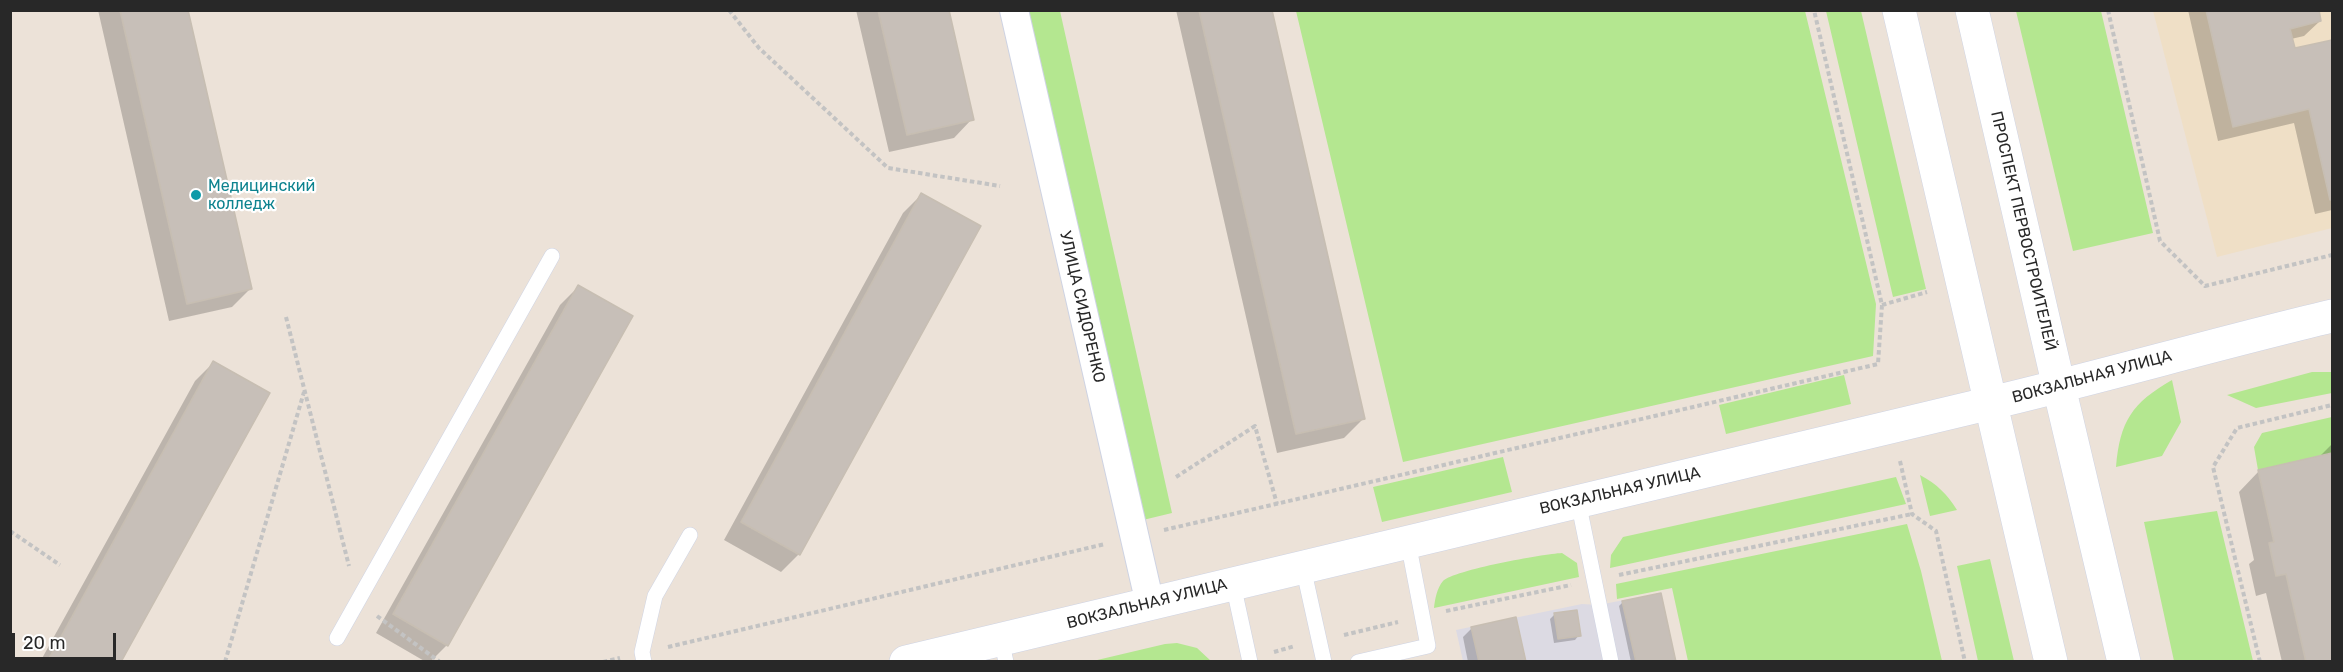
<!DOCTYPE html>
<html>
<head>
<meta charset="utf-8">
<style>
  body { margin:0 }
  #map { position:relative; width:2343px; height:672px; overflow:hidden; background:#ece2d8; font-family:Rubik,sans-serif }
  canvas { display:block }
  .frame { position:absolute; inset:0; border:12px solid #282828; pointer-events:none }
  .scale { position:absolute; left:12px; top:633px; width:104px; height:27px; box-sizing:border-box; border:3px solid #282828; border-top:0; padding-left:8px; font-size:18px; line-height:21px; white-space:nowrap; color:#282828; -webkit-text-stroke:4px #fff; paint-order:stroke }
</style>
</head>
<body>
<div id="map">
<canvas width="2343" height="672"></canvas>
<div class="frame"></div>
<div class="scale">20 m</div>
</div>
<script>
const context = document.querySelector('canvas').getContext('2d');
context.lineJoin = 'round';
function fill(path, color) { context.fillStyle = color; context.fill(path, 'evenodd'); }
function trace(path, color, width, dash) { context.strokeStyle = color; context.lineWidth = width; context.lineCap = dash ? 'butt' : 'round'; context.setLineDash(dash || []); context.stroke(path); }
function write(font, color, halo, rows, align = 'center') {
  context.font = font + ' Rubik,sans-serif'; context.lineWidth = 4.5; context.setLineDash([]); context.textBaseline = 'middle'; context.strokeStyle = halo; context.fillStyle = color; for (const [text, x, y, turn = 0] of rows) {
    context.save(); context.translate(x, y); context.rotate((+turn || 0) * Math.PI / 180); context.textAlign = isNaN(turn) ? turn : align; if (halo) context.strokeText(text, 0, 0); context.fillText(text, 0, 0); context.restore();
  }
}
fill(new Path2D(`
  M 1661,593 L 1676,661 L 1463,661 L 1456,630 L 1582,604 L 1598,605 Z`), '#dcdae3');
fill(new Path2D(`
  M 2153,11 L 2332,11 L 2332,228 L 2217,257 Z`), '#efdfc6');
fill(new Path2D(`
  M 1026,11 L 1060,11 L 1172,513 L 1143,520 Z
  M 1296,11 L 1805,11 L 1876,304 L 1873,356 L 1403,462 Z
  M 1826,11 L 1861,11 L 1926,289 L 1893,297 Z
  M 2016,11 L 2101,11 L 2153,233 L 2073,251 Z
  M 2312,372 L 2332,372 L 2332,393 L 2256,408 L 2227,395 Z
  M 1844,375 L 1851,404 L 1726,434 L 1719,405 Z
  M 2172,380 L 2181,422 L 2162,456 L 2116,467 C 2120,421 2132,403 2172,380 Z
  M 2332,417 L 2332,453 L 2258,470 L 2254,447 L 2262,433 Z
  M 1503,457 L 1512,492 L 1382,522 L 1373,487 Z
  M 1920,475 C 1937,484 1947,494 1957,510 L 1930,516 Z
  M 1896,477 L 1906,504 L 1610,568 L 1611,555 L 1623,537 Z
  M 2217,511 L 2253,661 L 2174,661 L 2144,522 Z
  M 1907,524 L 1921,571 L 1942,661 L 1688,661 L 1672,588 L 1617,599 L 1616,584 Z
  M 1562,553 L 1577,563 L 1579,577 L 1434,608 C 1435,599 1437,588 1443,581 C 1454,570 1543,554 1562,553 Z
  M 1990,559 L 2014,661 L 1978,661 L 1957,566 Z
  M 1177,643 L 1197,648 L 1211,661 L 1093,661 L 1165,644 Z`), '#b4e790');
fill(new Path2D(`
  M 98,10 L 187,10 L 251,288 L 232,307 L 169,321 Z
  M 856,10 L 947,10 L 972,119 L 954,138 L 889,152 Z
  M 1176,10 L 1271,10 L 1364,418 L 1344,438 L 1277,453 Z
  M 2188,10 L 2317,10 L 2320,21 L 2304,36 L 2291,39 L 2294,50 L 2332,41 L 2332,210 L 2315,214 L 2294,123 L 2218,141 Z
  M 921,195 L 799,554 L 781,572 L 724,540 L 903,213 Z
  M 578,287 L 447,645 L 430,662 L 426,662 L 376,633 L 560,305 Z
  M 213,363 L 120,662 L 40,662 L 195,381 Z
  M 2332,444 L 2332,662 L 2282,662 L 2266,593 L 2256,596 L 2249,564 L 2254,560 L 2239,492 L 2259,471 L 2318,458 Z
  M 1623,602 L 1675,662 L 1631,662 L 1619,606 Z
  M 1555,614 L 1579,635 L 1575,640 L 1554,643 L 1550,619 Z
  M 1472,628 L 1524,662 L 1468,662 L 1463,637 Z`), '#0003');
const building = new Path2D(`
  M 120,10 L 188,10 L 252,289 L 187,304 Z
  M 878,10 L 949,10 L 974,120 L 907,135 Z
  M 1199,10 L 1272,10 L 1365,419 L 1296,434 Z
  M 2206,10 L 2319,10 L 2321,21 L 2290,29 L 2295,48 L 2332,40 L 2332,199 L 2330,200 L 2309,109 L 2233,127 Z
  M 921,193 L 981,226 L 800,555 L 741,522 Z
  M 578,285 L 633,316 L 448,646 L 393,614 Z
  M 213,361 L 270,393 L 121,662 L 47,662 Z
  M 2332,453 L 2332,662 L 2306,662 L 2286,574 L 2276,576 L 2269,543 L 2274,542 L 2258,470 Z
  M 1661,593 L 1676,662 L 1636,662 L 1622,601 Z
  M 1577,610 L 1581,636 L 1558,639 L 1554,613 Z
  M 1516,617 L 1526,662 L 1479,662 L 1471,627 Z`);
fill(building, '#c7bfb8');
trace(building, '#c7beb2', 1.5);
const service = new Path2D(`
  M 1578,501 L 1611,662
  M 1303,567 L 1324,662
  M 1233,584 L 1250,662
  M 337,638 L 552,256
  M 1001,639 L 1006,662
  M 644,662 L 642,652 L 655,596 L 690,535
  M 1358,662 L 1428,646 L 1408,542`);
const minor = new Path2D(`
  M 1014,10 L 1150,604`);
const tertiary = new Path2D(`
  M 906,662 L 1991,403`);
const secondary = new Path2D(`
  M 1899,10 L 2051,662
  M 1972,10 L 2059,387 L 2124,662
  M 1991,403 C 2105,376 2218,343 2332,316`);
trace(service, '#ced3e3', 16);
trace(minor, '#ced3e3', 30);
trace(tertiary, '#ced3e3', 34);
trace(secondary, '#ced3e3', 34);
trace(new Path2D(`
  M 729,10 L 759,48 L 888,168 L 1000,186
  M 2108,10 L 2160,241 L 2205,286 L 2332,255
  M 1882,305 L 1927,292
  M 286,317 L 349,566
  M 1900,461 L 1912,514 L 1936,531 L 1965,662
  M 1176,477 L 1255,426 L 1277,504
  M 1164,530 L 1878,364 L 1882,305 L 1814,10
  M 10,531 L 60,565
  M 1619,575 L 1912,514
  M 1446,611 L 1571,585
  M 377,616 L 440,662
  M 1344,635 L 1398,622
  M 668,647 L 1105,544
  M 1274,652 L 1295,646
  M 225,662 L 304,392
  M 603,662 L 620,658
  M 2260,662 L 2213,467 L 2237,428 L 2332,405`), '#c3c3c3', 4, [4.5, 3]);
trace(service, '#fff', 15);
trace(minor, '#fff', 28);
trace(tertiary, '#fff', 33);
trace(secondary, '#fff', 33);
for (const [x, y, r, color] of [
  [196,195,6,"#0f9aa8"]
]) { const dot = new Path2D(); dot.arc(x, y, r, 0, 2 * Math.PI); context.fillStyle = color; context.fill(dot); trace(dot, '#fff', 2); }
write('16px', '#0d838f', '#fff', [
  ["Медицинский",208,186],
  ["колледж",208,204]
], 'left');
write('16px', '#282828', '#fff', [
  ["ПРОСПЕКТ ПЕРВОСТРОИТЕЛЕЙ",2023,231,77],
  ["УЛИЦА СИДОРЕНКО",1082,307,77],
  ["ВОКЗАЛЬНАЯ УЛИЦА",2092,377,-15],
  ["ВОКЗАЛЬНАЯ УЛИЦА",1620,491,-13],
  ["ВОКЗАЛЬНАЯ УЛИЦА",1147,604,-14]
]);
</script>
</body>
</html>
